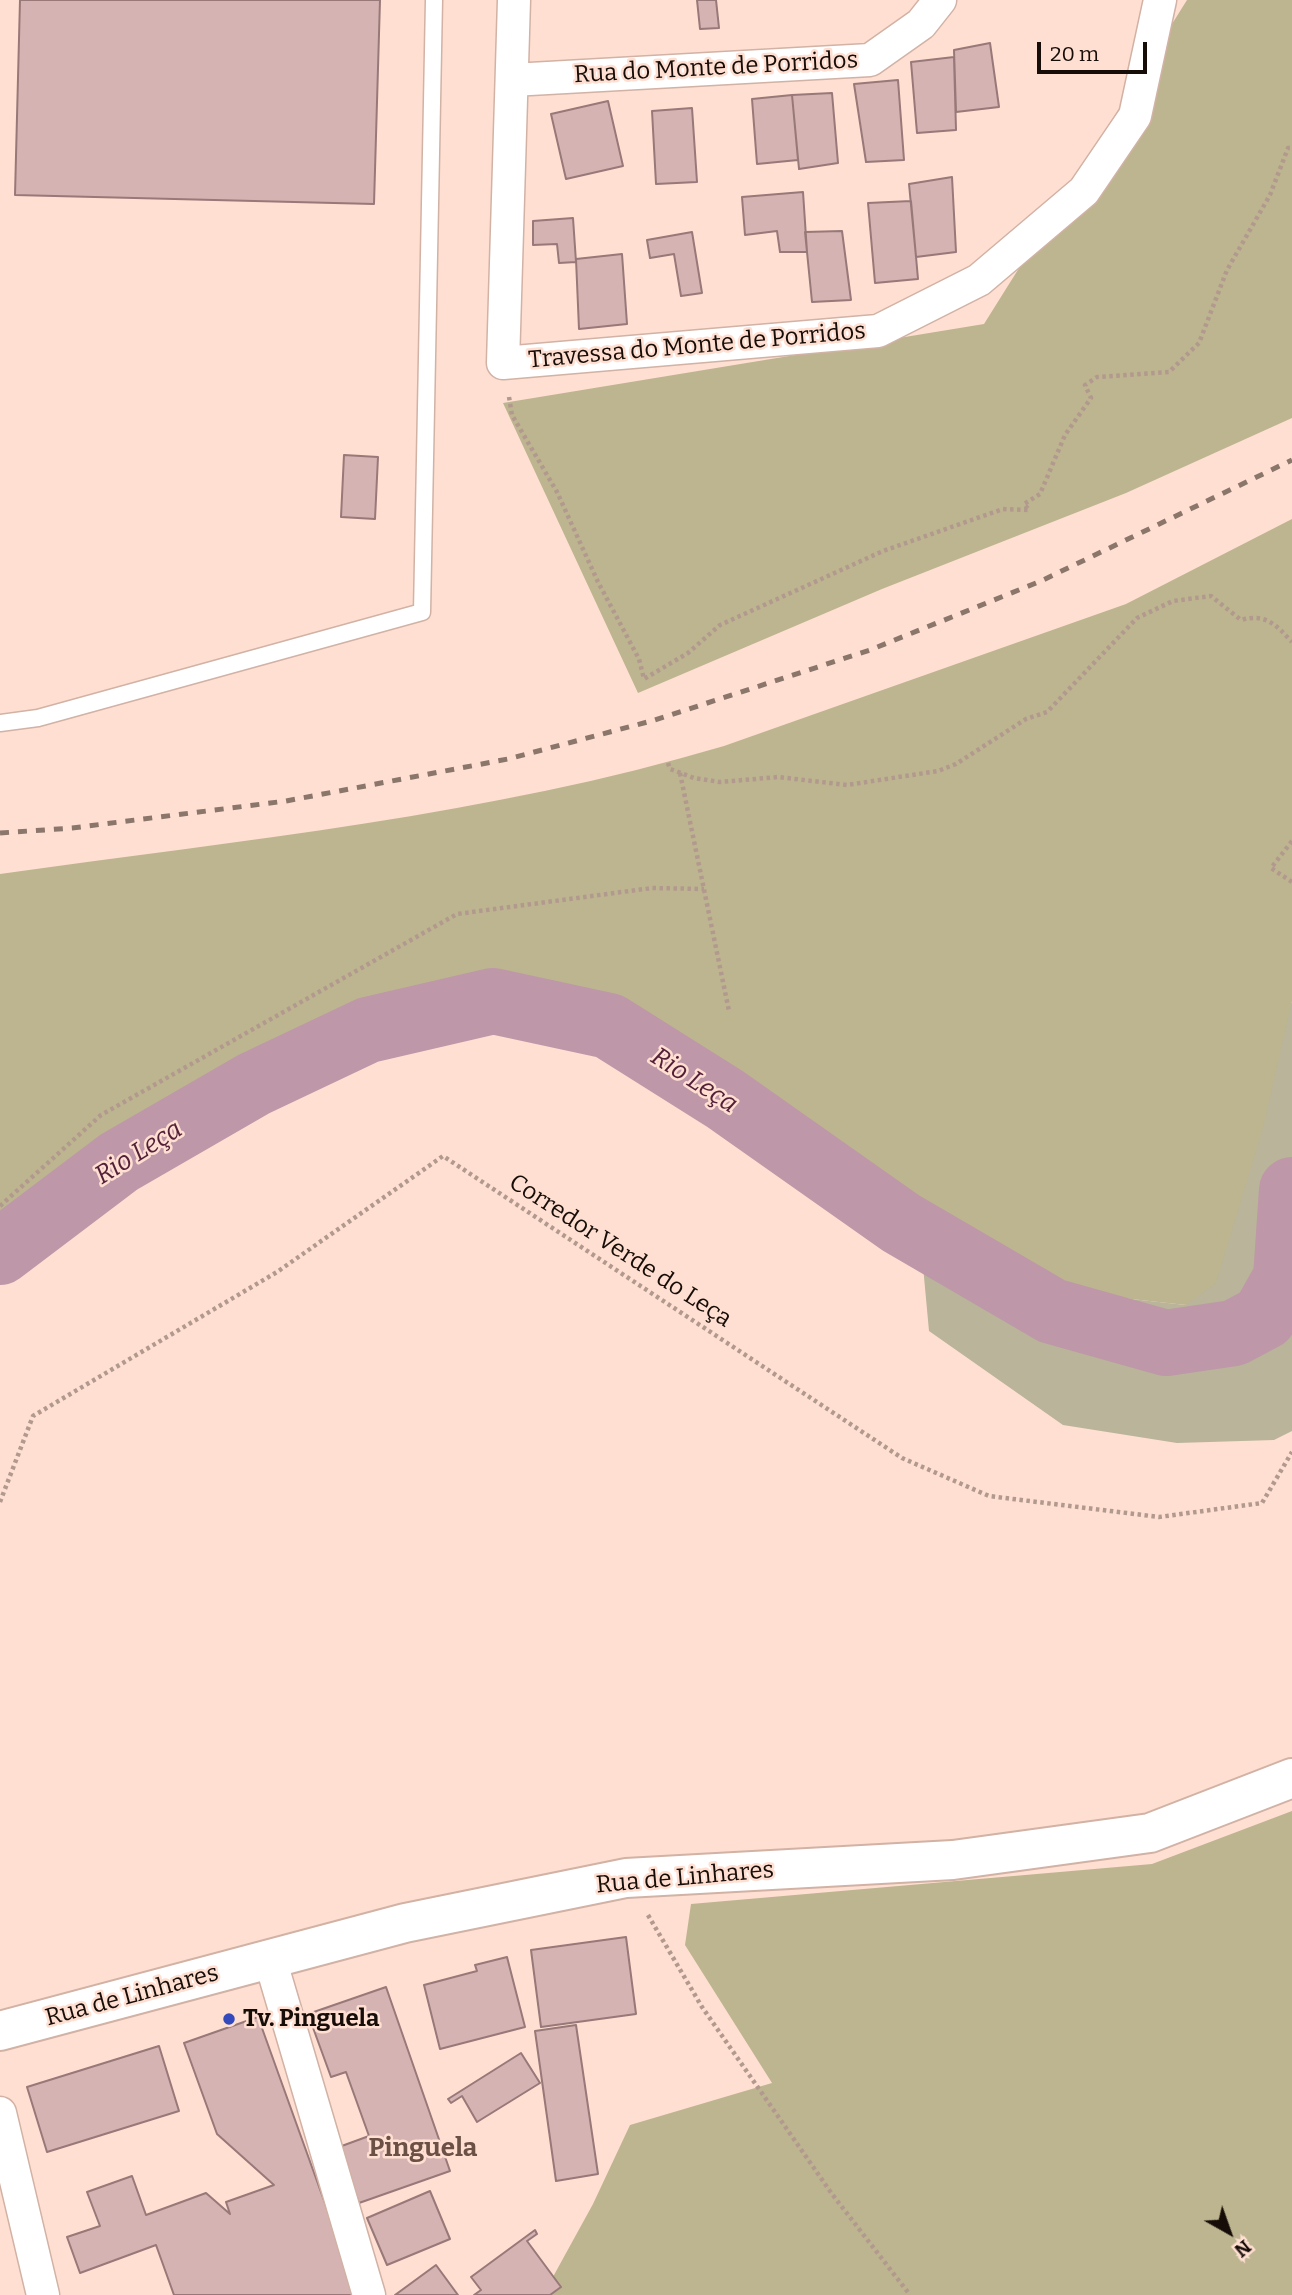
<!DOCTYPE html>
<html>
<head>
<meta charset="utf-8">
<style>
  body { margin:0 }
  #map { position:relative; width:1292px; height:2295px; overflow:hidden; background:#ffdfd1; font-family:Bitter,serif }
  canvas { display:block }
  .north { position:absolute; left:1194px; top:2197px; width:70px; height:70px; -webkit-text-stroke:5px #ffdfd1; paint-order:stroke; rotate:140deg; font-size:19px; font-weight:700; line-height:28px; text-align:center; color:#170d08 }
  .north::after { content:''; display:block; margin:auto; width:24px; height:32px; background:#170d08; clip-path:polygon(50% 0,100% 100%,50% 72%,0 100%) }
  .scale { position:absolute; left:1037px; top:42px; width:110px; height:32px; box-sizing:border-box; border:4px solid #170d08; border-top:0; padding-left:9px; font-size:21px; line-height:24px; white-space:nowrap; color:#170d08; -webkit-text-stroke:5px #ffdfd1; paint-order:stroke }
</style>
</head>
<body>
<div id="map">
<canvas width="1292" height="2295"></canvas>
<div class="north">N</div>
<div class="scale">20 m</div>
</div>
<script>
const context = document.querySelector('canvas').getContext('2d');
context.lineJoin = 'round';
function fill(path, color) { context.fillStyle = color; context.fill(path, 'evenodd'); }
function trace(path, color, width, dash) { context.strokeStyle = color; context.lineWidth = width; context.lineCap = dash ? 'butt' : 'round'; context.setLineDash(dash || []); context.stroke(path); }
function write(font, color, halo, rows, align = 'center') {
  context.font = font + ' Bitter,serif'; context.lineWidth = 5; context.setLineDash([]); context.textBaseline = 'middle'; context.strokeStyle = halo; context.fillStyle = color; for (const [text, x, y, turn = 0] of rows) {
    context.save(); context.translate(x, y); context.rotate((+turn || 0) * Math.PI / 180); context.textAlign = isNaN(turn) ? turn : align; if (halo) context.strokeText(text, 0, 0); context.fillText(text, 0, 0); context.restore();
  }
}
fill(new Path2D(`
  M 1292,1001 L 1292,1431 L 1274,1440 L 1177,1443 L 1063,1425 L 929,1331 L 917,1201 L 1067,1292 L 1186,1305 Z`), '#b9b49a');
fill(new Path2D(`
  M 1187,0 L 1292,0 L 1292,418 L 1126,493 L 882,589 L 638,693 L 503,403 L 984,324 Z
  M 1292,519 L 1292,1001 L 1263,1128 L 1216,1283 L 1186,1305 L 1067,1292 L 917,1201 L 670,1029 L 565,983 L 434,986 L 329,1030 L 116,1138 L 0,1226 L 0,874 C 242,840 489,816 724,746 L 1126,604 Z
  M 1292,1811 L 1292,2295 L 543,2295 L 593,2204 L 630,2125 L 772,2083 L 685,1945 L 691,1904 L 1152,1864 Z`), '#bdb590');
trace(new Path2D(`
  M 0,1252 L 119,1162 L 254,1084 L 368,1030 L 493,1001 L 609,1026 L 725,1099 L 901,1223 L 1052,1311 L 1166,1343 L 1234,1333 L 1264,1317 L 1286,1278 L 1292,1190`), '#be97a8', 66);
const building = new Path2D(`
  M 20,0 L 380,0 L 374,204 L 15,195 Z
  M 697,0 L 716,0 L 719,28 L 700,29 Z
  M 990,43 L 999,107 L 956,112 L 954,50 Z
  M 954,57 L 956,130 L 917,133 L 911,62 Z
  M 898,80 L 904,160 L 866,162 L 854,84 Z
  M 832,93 L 838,163 L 799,169 L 792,95 Z
  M 792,95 L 798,160 L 757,164 L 752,99 Z
  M 608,101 L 623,166 L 566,179 L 551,114 Z
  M 692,108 L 697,182 L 656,184 L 652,111 Z
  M 952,177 L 956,252 L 916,257 L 909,184 Z
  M 803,192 L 807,252 L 780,252 L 777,231 L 745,235 L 742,197 Z
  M 911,201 L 918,279 L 875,283 L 868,203 Z
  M 573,218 L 576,262 L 559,263 L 557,244 L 533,245 L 533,221 Z
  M 842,231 L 851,300 L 812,302 L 805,232 Z
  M 692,232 L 702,293 L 681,296 L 674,254 L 650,258 L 647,240 Z
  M 622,254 L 627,324 L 579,329 L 576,259 Z
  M 344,455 L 378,457 L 375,519 L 341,517 Z
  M 626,1937 L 636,2014 L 541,2027 L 531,1950 Z
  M 507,1957 L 525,2027 L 440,2049 L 424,1985 L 477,1971 L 475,1965 Z
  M 386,1987 L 450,2171 L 359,2203 L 339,2147 L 369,2136 L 346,2072 L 331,2077 L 308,2014 Z
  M 258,2017 L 358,2295 L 174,2295 L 156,2245 L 80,2273 L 67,2237 L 100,2226 L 87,2192 L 132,2176 L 146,2215 L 206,2193 L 230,2214 L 226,2202 L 274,2185 L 217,2134 L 184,2043 Z
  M 576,2025 L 598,2174 L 556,2181 L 535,2031 Z
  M 159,2046 L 179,2111 L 47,2152 L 27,2087 Z
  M 521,2053 L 540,2083 L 477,2122 L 462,2096 L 451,2103 L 448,2099 Z
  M 430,2191 L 450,2239 L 387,2265 L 367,2218 Z
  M 535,2230 L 537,2234 L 527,2241 L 561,2287 L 550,2295 L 474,2295 L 481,2290 L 471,2277 Z
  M 436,2265 L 458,2295 L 395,2295 Z`);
fill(building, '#d5b3b3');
trace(building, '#987878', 2);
const service = new Path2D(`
  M 0,723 L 38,718 L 422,612 L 434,0`);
const minor = new Path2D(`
  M 514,0 L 503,363 L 878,331 L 979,280 L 1084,191 L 1135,116 L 1160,0
  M 512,80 L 870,60 L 921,24 L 940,0
  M 270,1959 L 369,2295
  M 0,2113 L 43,2295`);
const secondary = new Path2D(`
  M 0,2031 L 405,1923 L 626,1878 L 953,1860 L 1150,1833 L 1292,1778`);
trace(service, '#d1b2a5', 19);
trace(minor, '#d1b2a5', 35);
trace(secondary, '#d1b2a5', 42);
trace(new Path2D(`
  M 509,397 L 512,415 L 557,492 L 598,582 L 639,659 L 644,679 L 688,653 L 720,625 L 883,551 L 1003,509 L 1029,510 L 1024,504 L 1040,494 L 1065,435 L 1091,398 L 1085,385 L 1097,377 L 1169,372 L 1199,343 L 1227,270 L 1270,195 L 1288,148 L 1292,148
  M 668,763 L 670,769 L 694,778 L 720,782 L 778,777 L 847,785 L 938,771 L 956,764 L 1026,719 L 1047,712 L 1137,618 L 1173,601 L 1211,596 L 1241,620 C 1266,613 1276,625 1292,642
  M 680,773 L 729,1011
  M 1292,841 L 1271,868 L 1292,882
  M 0,1206 L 101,1115 L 457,914 L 652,888 L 704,889
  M 0,1502 L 33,1416 L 277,1272 L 443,1156 L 902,1458 L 989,1496 L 1159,1517 L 1262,1503 L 1292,1452
  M 648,1915 L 702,2007 L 832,2194 L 910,2295`), '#b2998e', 4.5, [3.5, 3.5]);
trace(service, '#fff', 16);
trace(minor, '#fff', 32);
trace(secondary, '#fff', 38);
trace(new Path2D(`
  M 0,833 L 72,828 L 286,801 L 508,759 L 655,720 L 870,650 L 1041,581 L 1292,460`), '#8b766c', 5, [9, 9]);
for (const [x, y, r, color] of [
  [229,2019,7,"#344abc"]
]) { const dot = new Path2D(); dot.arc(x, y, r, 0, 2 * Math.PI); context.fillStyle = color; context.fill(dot); trace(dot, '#ffdfd1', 2.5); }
write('24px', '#170d08', '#ffdfd1', [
  ["Rua do Monte de Porridos",716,68,-3],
  ["Travessa do Monte de Porridos",697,346,-5],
  ["Corredor Verde do Leça",620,1251,33],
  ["Rua de Linhares",685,1878,-5],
  ["Rua de Linhares",132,1996,-15]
]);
write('bold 24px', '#170d08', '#ffdfd1', [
  ["Tv. Pinguela",243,2019]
], 'left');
write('italic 26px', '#511f38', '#ffdfd1', [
  ["Rio Leça",694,1081,33],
  ["Rio Leça",139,1153,-32]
]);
write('bold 26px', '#6b5045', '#ffdfd1', [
  ["Pinguela",423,2149]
]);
</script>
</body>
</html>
